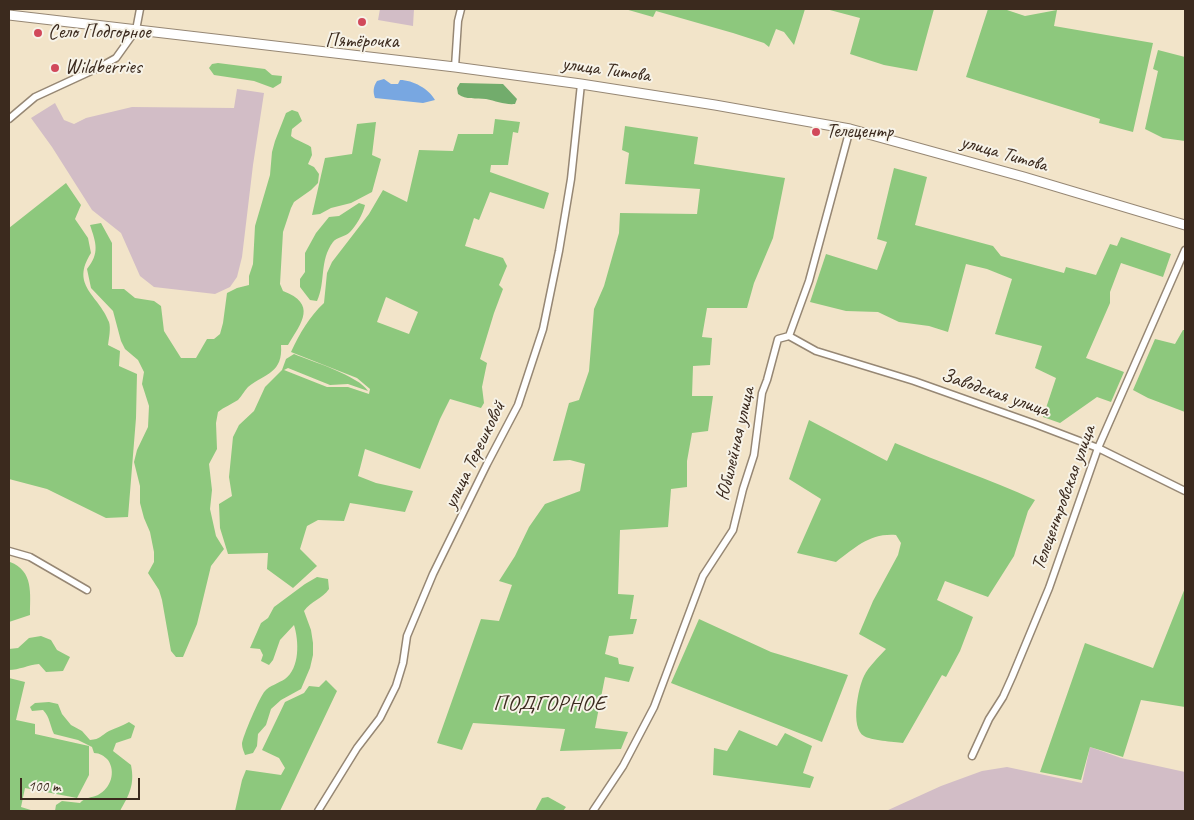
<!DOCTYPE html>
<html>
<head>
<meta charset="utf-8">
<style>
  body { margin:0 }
  #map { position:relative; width:1194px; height:820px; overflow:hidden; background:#f2e4c9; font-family:Caveat,sans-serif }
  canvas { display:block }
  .frame { position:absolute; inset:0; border:10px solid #3b2a1e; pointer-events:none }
  .scale { position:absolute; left:20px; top:778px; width:120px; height:22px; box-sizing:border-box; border:2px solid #3b2a1e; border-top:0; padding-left:6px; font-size:15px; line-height:18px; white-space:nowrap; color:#3b2a1e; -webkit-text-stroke:4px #f7f3e8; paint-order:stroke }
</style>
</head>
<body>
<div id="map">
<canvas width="1194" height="820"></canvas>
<div class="frame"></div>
<div class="scale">100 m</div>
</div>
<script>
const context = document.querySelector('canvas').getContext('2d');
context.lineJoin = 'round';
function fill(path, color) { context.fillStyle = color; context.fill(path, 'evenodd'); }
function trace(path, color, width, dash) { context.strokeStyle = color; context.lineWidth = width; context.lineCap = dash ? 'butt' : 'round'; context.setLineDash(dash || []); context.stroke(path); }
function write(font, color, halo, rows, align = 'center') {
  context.font = font + ' Caveat,sans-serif'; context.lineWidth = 4; context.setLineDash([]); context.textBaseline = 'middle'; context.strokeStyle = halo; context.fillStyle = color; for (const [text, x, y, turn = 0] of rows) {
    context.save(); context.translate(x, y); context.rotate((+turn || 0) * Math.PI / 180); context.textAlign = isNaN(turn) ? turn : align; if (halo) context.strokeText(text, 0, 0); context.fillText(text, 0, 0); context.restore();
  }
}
fill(new Path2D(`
  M 380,9 L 414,9 L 413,26 L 378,20 Z
  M 237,89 L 264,93 L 253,165 L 242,257 L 237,277 L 230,287 L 215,294 L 154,287 L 140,276 L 121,233 L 92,210 L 52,147 L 31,118 L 55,103 L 64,120 L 74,124 L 86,118 L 132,107 L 234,108 Z
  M 1090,747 L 1121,758 L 1185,772 L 1185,811 L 886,811 L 941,786 L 982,771 L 1007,767 L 1082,783 Z`), '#d2bdc6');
fill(new Path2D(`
  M 625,9 L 805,9 L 794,45 L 784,32 L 776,29 L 769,47 L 764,43 L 733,33 L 656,11 L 653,17 Z
  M 826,9 L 934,9 L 917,71 L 884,65 L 850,54 L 860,18 Z
  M 988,9 L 1004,9 L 1025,16 L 1057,10 L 1054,26 L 1153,43 L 1133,132 L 1099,123 L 1100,119 L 966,77 Z
  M 1158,50 L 1185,57 L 1185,141 L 1163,138 L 1145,129 L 1158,71 L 1153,69 Z
  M 218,63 L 265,69 L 272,75 L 282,76 L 281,83 L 273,88 L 254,81 L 214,75 L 209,68 L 212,64 Z
  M 292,110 L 298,112 L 302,121 L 292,129 L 291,136 C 297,141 304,142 311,147 L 312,155 L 308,164 L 314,167 L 319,174 L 318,183 L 311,190 L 294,202 L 291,208 L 283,232 L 280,284 L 283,291 C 317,304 302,322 288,345 L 281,345 C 283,373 266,373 248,387 C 244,391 242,396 238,400 C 232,404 224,407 218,412 L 216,423 L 217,449 L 209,464 L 212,490 L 210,509 L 216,536 L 224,549 L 211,566 L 197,624 L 183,657 L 176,657 L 171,651 L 162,600 L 159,590 L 148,573 L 154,562 L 154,552 L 150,532 L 144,518 L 140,503 L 140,486 L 134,462 L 137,450 L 148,427 L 149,406 L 142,384 L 144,372 L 138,360 L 125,349 L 121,341 L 113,311 L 91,288 L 87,269 C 100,253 96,243 90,225 L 101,223 L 112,243 L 112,289 L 124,289 L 135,298 L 154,301 L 161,306 L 164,331 L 181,358 L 196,358 L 207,339 L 214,339 L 220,334 L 223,323 L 227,293 L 237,288 L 249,285 L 249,276 L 253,264 L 255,226 L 270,175 L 272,152 L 275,141 L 286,113 Z
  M 495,119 L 520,122 L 518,133 L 513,132 L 508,165 L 491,165 L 490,172 L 549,193 L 544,209 L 490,192 L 479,220 L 474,218 L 465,246 L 503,258 L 507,266 L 499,285 L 503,289 L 494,313 L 480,359 L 487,363 L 482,387 L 484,403 L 481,408 L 450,399 L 440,419 L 420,469 L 365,449 L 358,476 L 376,483 L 413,491 L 405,512 L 350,503 L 344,521 L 318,520 L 307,526 L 300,549 L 317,566 L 293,588 L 267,569 L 268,553 L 228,554 L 220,528 L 219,504 L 232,496 L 229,477 L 233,437 L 239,425 L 254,411 L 265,387 L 282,370 L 286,359 L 294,354 C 311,361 359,376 368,391 L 348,384 L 330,385 L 288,368 L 284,370 L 327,387 L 348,387 L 369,394 L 370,389 L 357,378 L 291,352 C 300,333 309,317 324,303 L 327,273 L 332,262 L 369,214 L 383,190 L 407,202 L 419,150 L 453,151 L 458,134 L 493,134 ZM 386,297 L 418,312 L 409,334 L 377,322 Z
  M 376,122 L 372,155 L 381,159 L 372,192 L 351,203 L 331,208 L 320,214 L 312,215 L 325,158 L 352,154 L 357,124 Z
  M 625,126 L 698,137 L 694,164 L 785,178 L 773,238 L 754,283 L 747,308 L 707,308 L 702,337 L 712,338 L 710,365 L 693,366 L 692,396 L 713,396 L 708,431 L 692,433 L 687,461 L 687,487 L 671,489 L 668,527 L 620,530 L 618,594 L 634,595 L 630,619 L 637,619 L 633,634 L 609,636 L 605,654 L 618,658 L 619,664 L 634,667 L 629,682 L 605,677 L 595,728 L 628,732 L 621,749 L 560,751 L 565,729 L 473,723 L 462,750 L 437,743 L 481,619 L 499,621 L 512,585 L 499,581 L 515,556 L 529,527 L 545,504 L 580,491 L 585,464 L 570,460 L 553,461 L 569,403 L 579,400 L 589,371 L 594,309 L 604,286 L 619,233 L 620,213 L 697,214 L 700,189 L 625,184 L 629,153 L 622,150 Z
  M 894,168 L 927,177 L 915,225 L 993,246 L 1001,256 L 1064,273 L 1066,267 L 1096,275 L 1110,244 L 1117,246 L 1121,237 L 1171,254 L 1163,277 L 1121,263 L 1110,292 L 1110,303 L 1086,358 L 1124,372 L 1111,402 L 1097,397 L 1060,423 L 1043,417 L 1056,378 L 1035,368 L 1042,346 L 995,334 L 1012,279 L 987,269 L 966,264 L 948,332 L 929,326 L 899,322 L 878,312 L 846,311 L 810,302 L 826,254 L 877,270 L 887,242 L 877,239 Z
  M 66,183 L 81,205 L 75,219 L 88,238 L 91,253 C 70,286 98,294 109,322 C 111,328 109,338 108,345 L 120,351 L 119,366 L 137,374 L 136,418 L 128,517 L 106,518 L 47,489 L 9,479 L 9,228 Z
  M 359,203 L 365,205 C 363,214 356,226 350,232 C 345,237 337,237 333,242 C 319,261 326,282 317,301 L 310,300 L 300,287 L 300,279 L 305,272 L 305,253 L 316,233 L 329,217 L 339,216 Z
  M 1183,330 L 1185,330 L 1185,412 L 1148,398 L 1133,390 L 1155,339 L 1175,344 Z
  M 809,420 L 887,461 L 895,443 C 941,463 989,479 1035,500 L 1028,511 L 1014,556 L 988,597 L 945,581 L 937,600 L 973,617 L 960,651 L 946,677 L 942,675 L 903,743 C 894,742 870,740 864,736 C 850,728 858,688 864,676 C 869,666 878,658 886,649 L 859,634 L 873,601 L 898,555 L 901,543 L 896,535 C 870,533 856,547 836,562 L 797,553 L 821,499 L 789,479 Z
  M 10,562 C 34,571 30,594 30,615 L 9,622 Z
  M 317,577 L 328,579 L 329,589 C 322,599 311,601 304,611 L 311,630 L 313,643 L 313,655 L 310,668 L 301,689 L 281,700 L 271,709 L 266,725 L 258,734 L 257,746 L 253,753 L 245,755 C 244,752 242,748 242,744 C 242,738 260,696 265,691 C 269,686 279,683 285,679 C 300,668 299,641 294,625 L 280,640 L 273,660 L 269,665 L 261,661 L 263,655 L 260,649 L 250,648 L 261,623 L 268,618 L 274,607 L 305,584 Z
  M 1185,588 L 1185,707 L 1141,700 L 1123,757 L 1090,747 L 1081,780 L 1040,772 L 1085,643 L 1153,668 Z
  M 699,619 L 771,652 L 848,675 L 822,742 L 671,683 Z
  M 41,636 L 51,640 L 57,650 L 70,657 L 63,671 L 46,672 L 39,664 C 28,665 19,670 9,670 L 9,649 L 18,648 L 29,638 Z
  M 9,678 L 25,682 L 16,720 L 35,724 L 35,734 L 89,746 L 89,775 L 77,798 L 25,788 L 21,807 L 34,811 L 9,811 Z
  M 326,680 L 337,691 L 280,811 L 235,811 L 242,780 L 246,770 L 281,775 L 285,768 L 279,758 L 262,750 L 285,702 L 304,693 L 309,686 L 319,687 Z
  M 49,702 L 58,704 L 62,714 L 71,725 L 82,731 L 90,740 C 101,739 100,736 109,731 C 115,728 122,726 129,722 L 135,726 L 131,738 L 116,743 L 113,751 L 131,765 C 135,785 129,795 120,811 L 55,811 L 56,805 L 62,801 L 80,803 C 85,797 91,798 98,795 C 111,788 116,772 108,760 C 104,756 100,753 94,753 L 92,747 L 78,740 L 54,734 C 50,726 50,717 43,710 L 32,711 L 30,707 L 35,703 Z
  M 739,730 L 777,746 L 785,733 L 812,746 L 803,773 L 814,777 L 810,788 L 713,775 L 714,748 L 727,751 Z
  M 548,797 L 566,807 L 563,811 L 535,811 L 542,798 Z`), '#8dc87d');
fill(new Path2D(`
  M 460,83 L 503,84 L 517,99 L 515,104 C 505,105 496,101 486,99 C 476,98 466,100 458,94 L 457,88 Z`), '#72ac6c');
fill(new Path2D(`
  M 384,79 L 391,84 L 398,84 L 400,80 C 413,80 429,89 435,100 L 423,103 L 375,98 C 373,92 373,87 377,81 Z`), '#78a7e1');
const minor = new Path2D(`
  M 455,67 L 458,21 L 461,9
  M 9,119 L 35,97 L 100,67 L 116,58 L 136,30 L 140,9
  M 789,336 L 816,351 L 914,381 L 1035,424 L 1098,448 L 1185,491
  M 9,551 L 30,557 L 87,590
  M 972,756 L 989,719 L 1003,697 L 1012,677 L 1049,588 L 1098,448 L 1185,250
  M 318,811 L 357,748 L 380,718 L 396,686 L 403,663 L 407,636 L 433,574 L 487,464 L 518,405 L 543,329 L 559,251 L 571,179 L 581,84
  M 593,811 L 623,766 L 654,707 L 703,576 L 733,530 L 743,489 L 754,455 L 762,393 L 767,380 L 778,339 L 789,336 L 809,281 L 850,129`);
const secondary = new Path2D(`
  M 9,15 L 455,67 L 581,84 L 715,105 L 850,129 L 1024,177 L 1185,225`);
trace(minor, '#968774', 9);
trace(secondary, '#968774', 11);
trace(minor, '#fff', 6);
trace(secondary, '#fff', 9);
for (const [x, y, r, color] of [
  [362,22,5,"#d1495b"],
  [38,33,5,"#d1495b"],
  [55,68,5,"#d1495b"],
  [816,132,5,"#d1495b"]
]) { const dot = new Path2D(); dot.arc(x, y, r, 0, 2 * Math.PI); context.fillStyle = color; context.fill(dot); trace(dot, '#f7f3e8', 2); }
write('20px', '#3b2a1e', '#f7f3e8', [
  ["Село Подгорное",48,33],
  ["Пятёрочка",362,42,"center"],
  ["Wildberries",65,68],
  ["Телецентр",826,132]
], 'left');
write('20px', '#3b2a1e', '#f7f3e8', [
  ["улица Титова",606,70,8],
  ["улица Титова",1004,154,16],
  ["Заводская улица",995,393,19],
  ["Юбилейная улица",736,444,-77],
  ["улица Терешковой",475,455,-64],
  ["Телецентровская улица",1064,498,-70]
]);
context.letterSpacing = '1px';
write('22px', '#3b2a1e', '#f7f3e8', [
  ["ПОДГОРНОЕ",550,704]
]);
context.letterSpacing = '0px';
</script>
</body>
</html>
